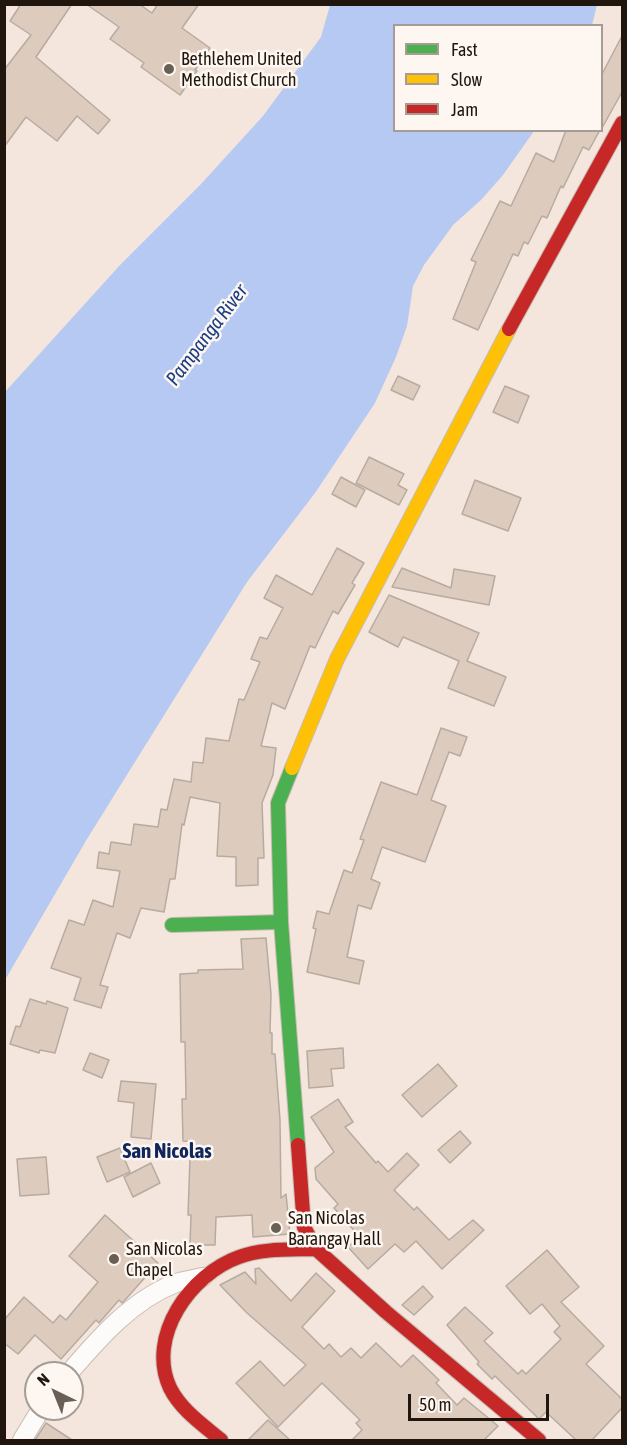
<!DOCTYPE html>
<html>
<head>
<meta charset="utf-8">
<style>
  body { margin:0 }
  #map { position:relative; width:627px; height:1445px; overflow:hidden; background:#f4e6dc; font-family:"Asap Condensed",sans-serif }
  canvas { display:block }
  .frame { position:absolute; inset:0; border:6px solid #20160d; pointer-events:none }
  .legend { position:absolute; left:393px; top:24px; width:210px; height:108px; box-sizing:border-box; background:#fdf6f1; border:2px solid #a59c96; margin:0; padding:8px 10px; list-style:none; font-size:18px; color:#20160d }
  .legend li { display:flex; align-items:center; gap:12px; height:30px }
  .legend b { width:30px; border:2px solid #a59c96 }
  .north { position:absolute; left:24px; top:1361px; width:60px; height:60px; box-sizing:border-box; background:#fdf6f1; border:2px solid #a59c96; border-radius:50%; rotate:317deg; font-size:16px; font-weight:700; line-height:24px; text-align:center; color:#20160d }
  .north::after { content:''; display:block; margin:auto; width:21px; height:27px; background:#6a5f55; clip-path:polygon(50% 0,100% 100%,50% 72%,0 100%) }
  .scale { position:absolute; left:408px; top:1394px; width:141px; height:27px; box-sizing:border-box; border:3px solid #20160d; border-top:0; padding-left:8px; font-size:18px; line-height:21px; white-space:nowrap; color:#20160d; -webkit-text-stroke:4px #fdf6f1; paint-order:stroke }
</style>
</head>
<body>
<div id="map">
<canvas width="627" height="1445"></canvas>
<div class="frame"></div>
<ul class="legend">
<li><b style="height:8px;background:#4caf50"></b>Fast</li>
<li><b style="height:8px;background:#ffc107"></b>Slow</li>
<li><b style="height:8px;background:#c62828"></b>Jam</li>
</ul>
<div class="north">N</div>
<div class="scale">50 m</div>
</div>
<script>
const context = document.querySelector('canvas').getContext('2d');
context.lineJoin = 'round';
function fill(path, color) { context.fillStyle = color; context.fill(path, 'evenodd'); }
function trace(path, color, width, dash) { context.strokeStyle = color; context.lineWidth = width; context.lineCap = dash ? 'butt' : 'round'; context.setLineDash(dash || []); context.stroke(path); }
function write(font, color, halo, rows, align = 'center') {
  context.font = font + ' "Asap Condensed",sans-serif'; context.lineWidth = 5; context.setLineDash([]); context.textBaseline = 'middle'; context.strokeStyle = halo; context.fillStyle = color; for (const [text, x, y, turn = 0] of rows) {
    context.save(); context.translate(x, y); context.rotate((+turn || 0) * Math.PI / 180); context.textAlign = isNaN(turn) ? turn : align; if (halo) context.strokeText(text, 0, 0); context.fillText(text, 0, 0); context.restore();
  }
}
fill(new Path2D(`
  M 330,5 L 597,5 L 592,25 L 394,26 L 394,130 L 534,131 L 503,175 L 481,200 L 453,225 L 424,265 L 413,286 L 407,326 L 396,357 L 375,403 L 315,493 L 247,582 L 87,839 L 5,980 L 5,392 L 121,264 L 201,184 L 263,116 L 321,37 Z`), '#b5c9f2');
const building = new Path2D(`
  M 21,4 L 72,4 L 36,57 L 110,120 L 98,134 L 77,116 L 57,141 L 26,117 L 4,147 L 4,70 L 31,35 L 10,21 Z
  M 86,4 L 139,4 L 152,13 L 158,4 L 199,4 L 182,28 L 210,48 L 195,70 L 197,71 L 180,95 L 141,67 L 144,63 L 110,39 L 119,27 Z
  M 622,36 L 622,92 L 602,128 L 602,74 Z
  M 566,130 L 600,130 L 589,150 L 583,147 L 563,188 L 561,186 L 547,218 L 542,216 L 528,244 L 524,242 L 518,256 L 513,254 L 478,330 L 453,319 L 476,262 L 471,260 L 500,201 L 511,206 L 536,153 L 554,162 Z
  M 398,376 L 420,386 L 413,400 L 391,390 Z
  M 505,386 L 529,396 L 518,423 L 493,412 Z
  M 369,457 L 404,474 L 398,485 L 407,490 L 399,505 L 356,483 Z
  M 341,477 L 365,490 L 356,507 L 332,494 Z
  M 475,480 L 521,498 L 508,531 L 462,514 Z
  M 337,548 L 364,563 L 352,583 L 355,585 L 338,614 L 333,611 L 315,648 L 310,646 L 285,709 L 272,703 L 261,746 L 276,748 L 273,775 L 262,803 L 264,858 L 258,858 L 258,885 L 236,886 L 236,857 L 217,856 L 220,803 L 190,797 L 184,825 L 182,824 L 175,879 L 170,879 L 164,912 L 141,908 L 130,938 L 117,933 L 100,985 L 108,987 L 101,1008 L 74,1000 L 81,978 L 51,968 L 69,920 L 84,925 L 93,900 L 113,907 L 120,871 L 97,868 L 99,852 L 109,854 L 111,842 L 131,845 L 134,824 L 158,827 L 161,809 L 167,810 L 174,779 L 191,782 L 193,762 L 203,763 L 206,738 L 229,741 L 239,699 L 244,700 L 260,662 L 251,659 L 260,637 L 267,639 L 283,608 L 264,598 L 276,575 L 312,595 Z
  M 402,568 L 451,588 L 454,569 L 495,576 L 489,605 L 392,587 Z
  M 389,595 L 479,633 L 467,661 L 506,677 L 494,706 L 448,688 L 459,661 L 403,637 L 398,647 L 369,632 Z
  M 441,728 L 467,737 L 460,756 L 449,752 L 431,800 L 446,806 L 425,862 L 382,847 L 371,879 L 380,883 L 371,909 L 358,905 L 347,957 L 364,961 L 359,984 L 307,972 L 316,929 L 313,928 L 317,911 L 329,914 L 344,870 L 352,873 L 364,840 L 360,839 L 381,782 L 417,795 Z
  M 266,938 L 271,994 L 270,1033 L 272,1033 L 272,1054 L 275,1054 L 280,1120 L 281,1198 L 286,1194 L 290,1234 L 253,1237 L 252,1215 L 216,1217 L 215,1245 L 190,1245 L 191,1215 L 188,1215 L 190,1158 L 160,1159 L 194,1142 L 183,1141 L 182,1099 L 186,1099 L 185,1042 L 181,1042 L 180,974 L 198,973 L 198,970 L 243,969 L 241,939 Z
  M 30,999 L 46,1004 L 47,1001 L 68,1008 L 55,1053 L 40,1050 L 39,1053 L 10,1044 L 16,1026 L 20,1027 Z
  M 343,1048 L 344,1068 L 331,1069 L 333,1086 L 309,1088 L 307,1051 Z
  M 90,1053 L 109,1060 L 102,1078 L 83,1070 Z
  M 438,1064 L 457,1086 L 422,1117 L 402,1095 Z
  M 121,1081 L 156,1084 L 151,1139 L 131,1137 L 134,1103 L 118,1101 Z
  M 338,1099 L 353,1122 L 345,1127 L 376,1163 L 378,1161 L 388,1172 L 407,1153 L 419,1165 L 394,1190 L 414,1210 L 417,1207 L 449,1240 L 473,1220 L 484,1230 L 442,1269 L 416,1241 L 404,1252 L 395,1244 L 368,1269 L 348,1247 L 359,1236 L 334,1208 L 338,1204 L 316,1179 L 315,1168 L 334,1152 L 311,1117 Z
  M 460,1131 L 471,1143 L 450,1163 L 438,1150 Z
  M 120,1148 L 130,1172 L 107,1182 L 97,1157 Z
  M 46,1157 L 49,1194 L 20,1196 L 17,1159 Z
  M 151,1163 L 160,1183 L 133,1197 L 124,1177 Z
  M 105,1215 L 158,1263 L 125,1300 L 122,1303 L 119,1300 L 99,1323 L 96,1320 L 61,1359 L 35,1335 L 18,1354 L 4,1343 L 4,1320 L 24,1297 L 53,1323 L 60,1315 L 66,1320 L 98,1282 L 69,1256 Z
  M 547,1250 L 579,1287 L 561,1302 L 604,1346 L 586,1364 L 622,1399 L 622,1408 L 592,1440 L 576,1440 L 546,1412 L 539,1419 L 495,1376 L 492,1379 L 477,1364 L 479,1362 L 447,1325 L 465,1307 L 493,1333 L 484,1341 L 518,1374 L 522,1370 L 526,1374 L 561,1339 L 554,1332 L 560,1326 L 542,1304 L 530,1314 L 506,1286 Z
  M 259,1268 L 291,1301 L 316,1273 L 335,1291 L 302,1327 L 324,1349 L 329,1344 L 341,1357 L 351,1348 L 361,1358 L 376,1343 L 401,1367 L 413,1355 L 439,1380 L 436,1383 L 457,1405 L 464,1398 L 498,1426 L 484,1440 L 352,1440 L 362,1430 L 356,1423 L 360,1420 L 322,1383 L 278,1427 L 236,1383 L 260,1361 L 284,1386 L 306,1365 L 246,1312 L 220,1285 L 245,1272 L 256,1284 L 255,1269 Z
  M 423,1286 L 433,1297 L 414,1315 L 402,1305 Z
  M 268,1420 L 290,1440 L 248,1440 Z
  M 46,1423 L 72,1440 L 35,1440 Z`);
fill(building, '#ddcbbd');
trace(building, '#b6aba2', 1.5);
const street = new Path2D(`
  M 69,1373 C 99,1338 132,1300 176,1283 C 184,1280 195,1279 203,1277
  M 22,1440 L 41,1409`);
const fast = new Path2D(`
  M 292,768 L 278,803 L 281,922 L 298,1145
  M 172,925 L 281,922`);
const slow = new Path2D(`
  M 292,768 L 337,659 L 509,329`);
const jam = new Path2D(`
  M 509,329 L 622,123
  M 298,1145 L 304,1227 L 316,1249 L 386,1312 L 539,1440
  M 221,1440 C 203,1425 181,1410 170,1388 C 146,1336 191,1274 239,1257 C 263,1248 291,1250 316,1249`);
trace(street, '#c8bcb3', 20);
trace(fast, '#c8bcb3', 16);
trace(slow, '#c8bcb3', 16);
trace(jam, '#c8bcb3', 16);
trace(street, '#fdfbfa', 18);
trace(fast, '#4caf50', 14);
trace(slow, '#ffc107', 14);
trace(jam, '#c62828', 14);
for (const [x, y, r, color] of [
  [169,69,6,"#6a5f55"],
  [276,1228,6,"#6a5f55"],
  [114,1259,6,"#6a5f55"]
]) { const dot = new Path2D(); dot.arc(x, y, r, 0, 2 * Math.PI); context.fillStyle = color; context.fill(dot); trace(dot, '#fdf6f1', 2); }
write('18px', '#20160d', '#fdf6f1', [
  ["Bethlehem United",181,59],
  ["Methodist Church",181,80],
  ["San Nicolas",288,1218],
  ["Barangay Hall",288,1239],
  ["San Nicolas",126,1249],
  ["Chapel",126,1270]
], 'left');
write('italic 20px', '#193e86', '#fdf6f1', [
  ["Pampanga River",207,335,-53]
]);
write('bold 21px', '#11275c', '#fdf6f1', [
  ["San Nicolas",167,1151]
]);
</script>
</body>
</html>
